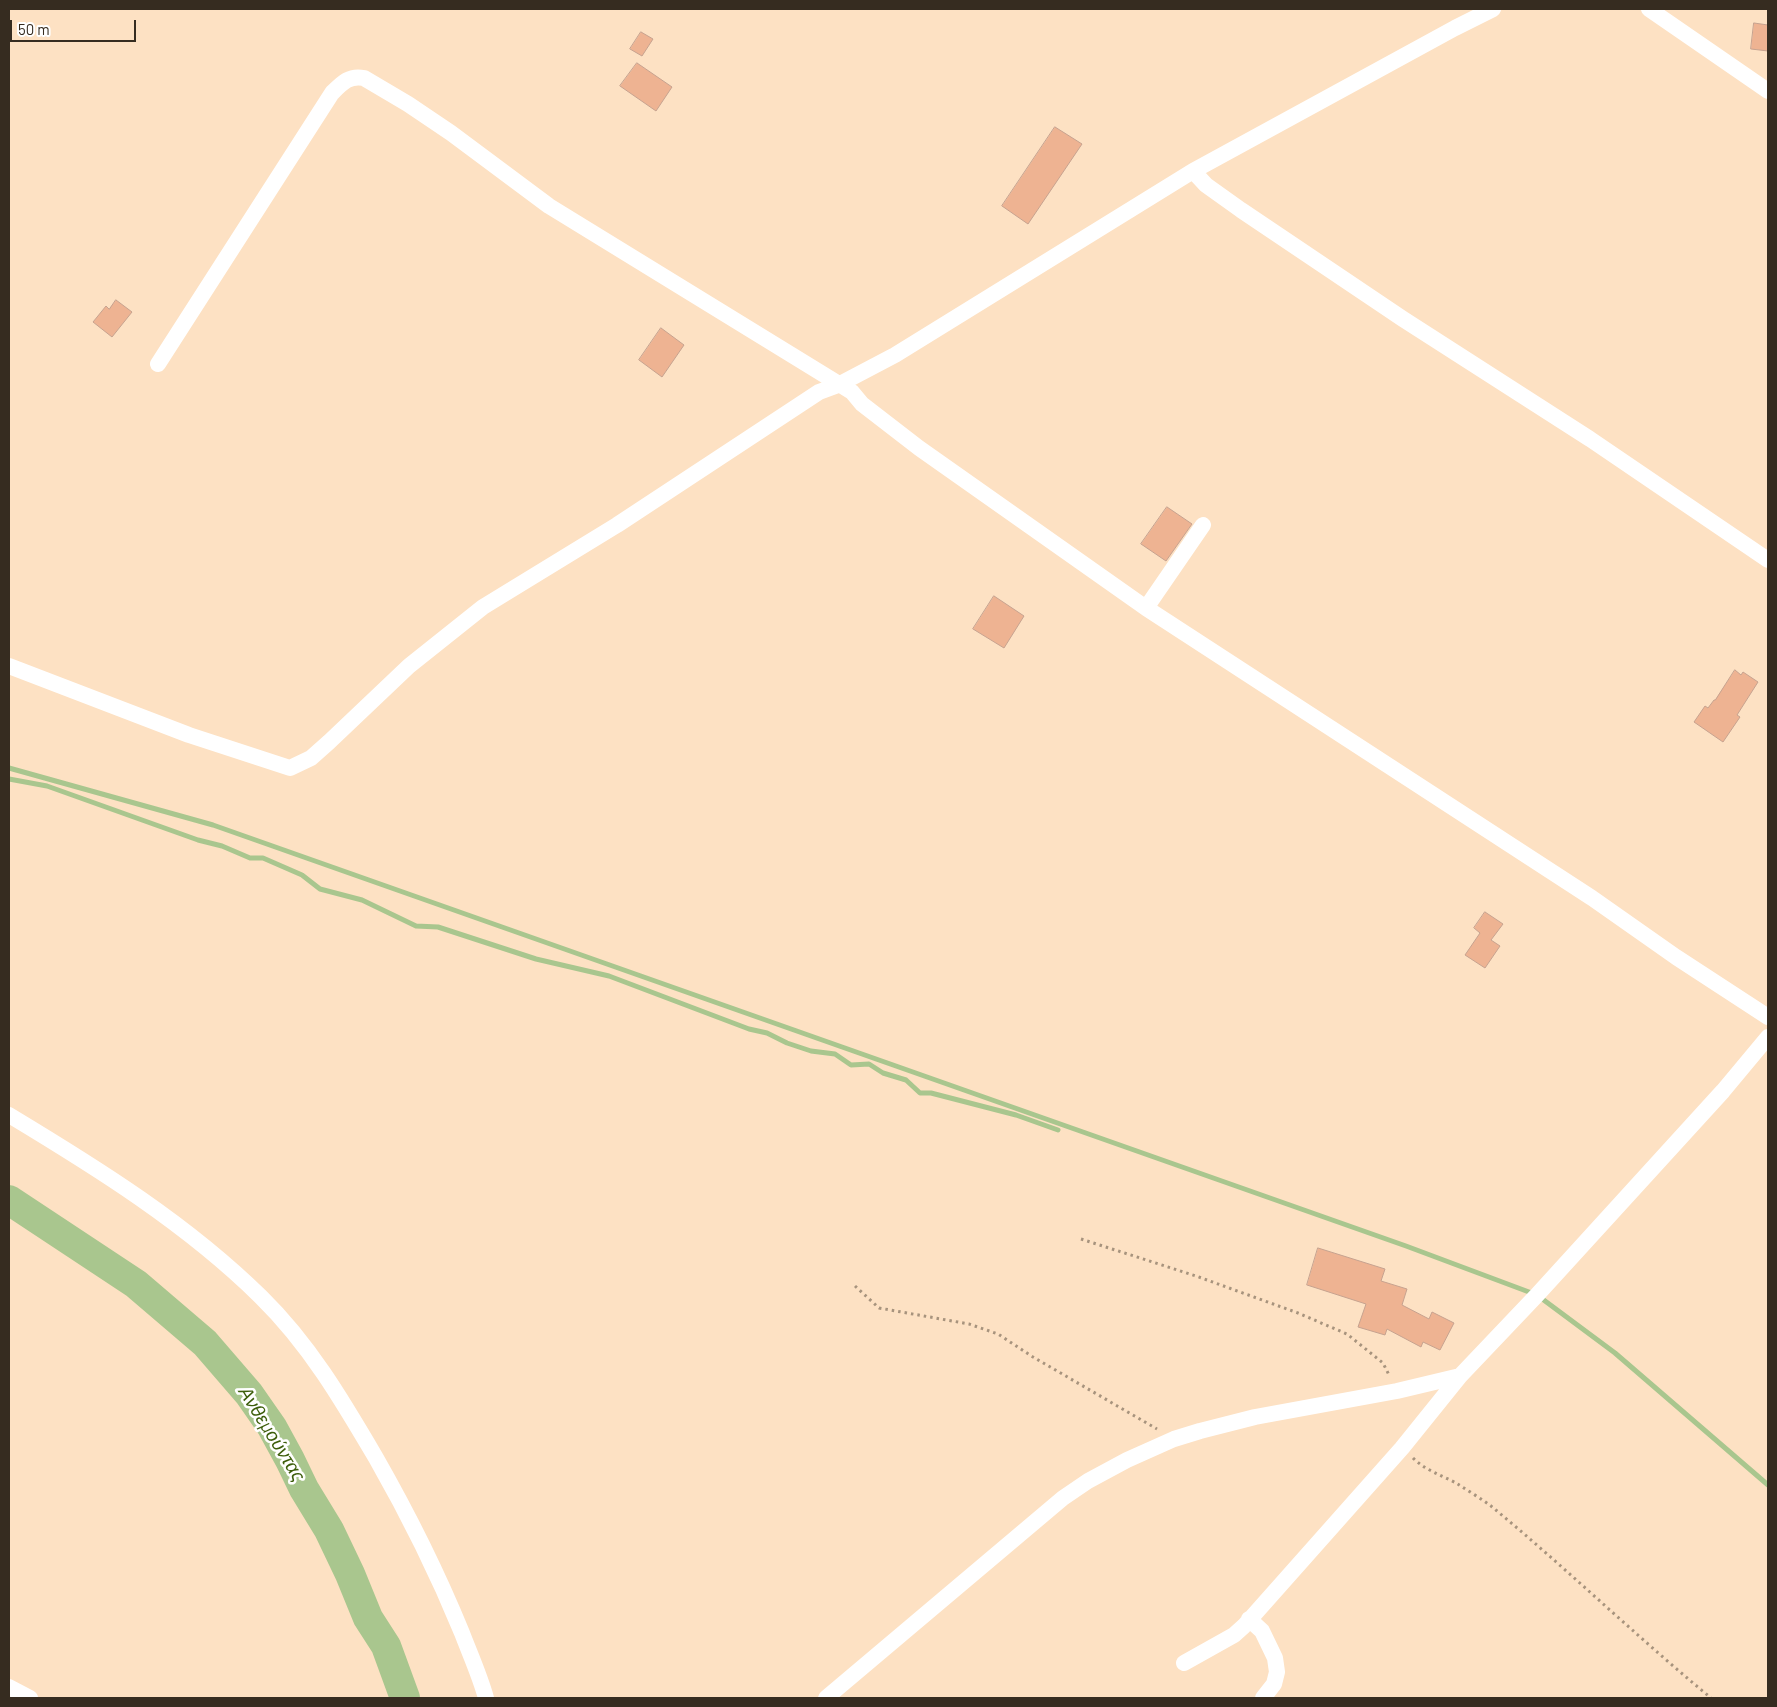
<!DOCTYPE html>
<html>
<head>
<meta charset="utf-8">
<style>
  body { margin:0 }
  #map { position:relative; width:1777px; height:1707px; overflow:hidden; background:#fde1c3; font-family:Barlow,sans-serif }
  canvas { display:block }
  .frame { position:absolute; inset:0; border:10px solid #362c20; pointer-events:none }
  .scale { position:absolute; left:10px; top:20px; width:126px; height:22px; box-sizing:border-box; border:2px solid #362c20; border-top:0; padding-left:6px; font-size:15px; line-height:18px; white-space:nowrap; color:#362c20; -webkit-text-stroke:4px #fff; paint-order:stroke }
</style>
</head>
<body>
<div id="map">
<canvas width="1777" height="1707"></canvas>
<div class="frame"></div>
<div class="scale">50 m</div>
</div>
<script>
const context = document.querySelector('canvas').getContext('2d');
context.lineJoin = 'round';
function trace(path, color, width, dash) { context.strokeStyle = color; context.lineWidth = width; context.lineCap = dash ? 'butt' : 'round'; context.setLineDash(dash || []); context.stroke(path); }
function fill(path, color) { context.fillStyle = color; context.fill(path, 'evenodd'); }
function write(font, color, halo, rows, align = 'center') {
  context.font = font + ' Barlow,sans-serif'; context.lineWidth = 5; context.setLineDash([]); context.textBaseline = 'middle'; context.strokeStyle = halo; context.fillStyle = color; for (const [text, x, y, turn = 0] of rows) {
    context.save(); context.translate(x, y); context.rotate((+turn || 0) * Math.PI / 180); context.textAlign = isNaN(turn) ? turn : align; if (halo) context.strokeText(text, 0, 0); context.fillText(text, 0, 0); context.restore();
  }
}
trace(new Path2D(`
  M 9,768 L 213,825 L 1406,1246 L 1537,1295 L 1615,1353 L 1768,1485
  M 9,779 L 47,786 L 198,840 L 222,846 L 250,858 L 263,858 L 302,875 L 320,889 L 362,900 L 416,926 L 438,927 L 536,959 L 609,976 L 749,1029 L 767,1033 L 787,1043 L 811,1051 L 835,1054 L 851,1065 L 869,1064 L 883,1073 L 906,1080 L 920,1093 L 931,1093 L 1016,1115 L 1058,1130`), '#a9c68e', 5);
trace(new Path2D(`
  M 9,1200 L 136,1284 L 205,1343 L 249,1394 L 272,1427 L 290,1460 L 304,1489 L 329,1530 L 350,1574 L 368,1618 L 386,1646 L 405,1698`), '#a9c68e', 30);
const building = new Path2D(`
  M 1754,23 L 1768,25 L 1768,51 L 1751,49 Z
  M 641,32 L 653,39 L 642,56 L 630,49 Z
  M 637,63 L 672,87 L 656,111 L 620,86 Z
  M 1055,127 L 1082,144 L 1028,224 L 1002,206 Z
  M 116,300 L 132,312 L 112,337 L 93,322 L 106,306 L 109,309 Z
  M 661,328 L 684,345 L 662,377 L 639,360 Z
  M 1167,507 L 1192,524 L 1166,561 L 1141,544 Z
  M 994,596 L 1024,616 L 1004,648 L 973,629 Z
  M 1735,670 L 1741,675 L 1743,672 L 1758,682 L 1737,715 L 1740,717 L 1723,742 L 1694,722 L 1705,706 L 1708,708 L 1714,700 L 1715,700 Z
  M 1485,912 L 1503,924 L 1491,940 L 1500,946 L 1485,968 L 1465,955 L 1480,933 L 1474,928 Z
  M 1318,1248 L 1385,1269 L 1381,1281 L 1407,1289 L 1402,1305 L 1429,1319 L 1432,1312 L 1454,1323 L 1440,1350 L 1423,1342 L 1421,1347 L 1387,1329 L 1385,1335 L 1358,1327 L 1366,1304 L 1307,1285 Z`);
fill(building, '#eeb392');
trace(building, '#c6a28f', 1);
trace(new Path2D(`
  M 1081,1239 L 1196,1276 L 1298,1313 L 1347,1334 L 1383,1363 L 1390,1377
  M 855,1286 L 879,1308 L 969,1324 L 998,1334 L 1033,1357 L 1157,1429
  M 1413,1458 C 1425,1470 1441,1475 1456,1483 C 1467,1490 1480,1498 1491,1506 C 1566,1568 1636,1636 1711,1698`), '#a7937d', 3, [2.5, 4]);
trace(new Path2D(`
  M 1649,9 L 1768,91
  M 1193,171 L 1206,185 L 1241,210 L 1403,319 L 1590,439 L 1768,560
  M 158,364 L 332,93 C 342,83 349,75 364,78 L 408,104 L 451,133 L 549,206 L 852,392 L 862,404 L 919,448 L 1146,608 L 1592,898 L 1676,957 L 1768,1017
  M 1146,608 L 1203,525
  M 9,666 L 189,735 L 290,768 L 311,758 L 329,742 L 409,666 L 483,607 L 617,525 L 819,392 L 838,385 L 895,355 L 1193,171 L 1455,28 L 1493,9
  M 9,1115 C 97,1168 187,1224 261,1297 C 309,1344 342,1400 376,1458 C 408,1514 437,1572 462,1633 C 470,1654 480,1676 486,1698
  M 1249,1619 L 1262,1631 L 1275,1658 L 1277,1672 L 1274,1684 L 1263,1698
  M 1184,1663 L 1234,1635 L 1244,1626 L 1402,1448 L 1460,1376
  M 9,1687 L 30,1698
  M 826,1698 L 1063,1498 L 1088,1481 L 1127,1460 L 1174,1439 L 1200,1431 L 1255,1417 L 1397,1391 L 1460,1376 L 1537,1295 L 1723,1091 L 1768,1037`), '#fff', 16);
write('italic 19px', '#3d5e0b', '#fff', [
  ["Ανθεμούντας",272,1434,58]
]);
</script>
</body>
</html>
